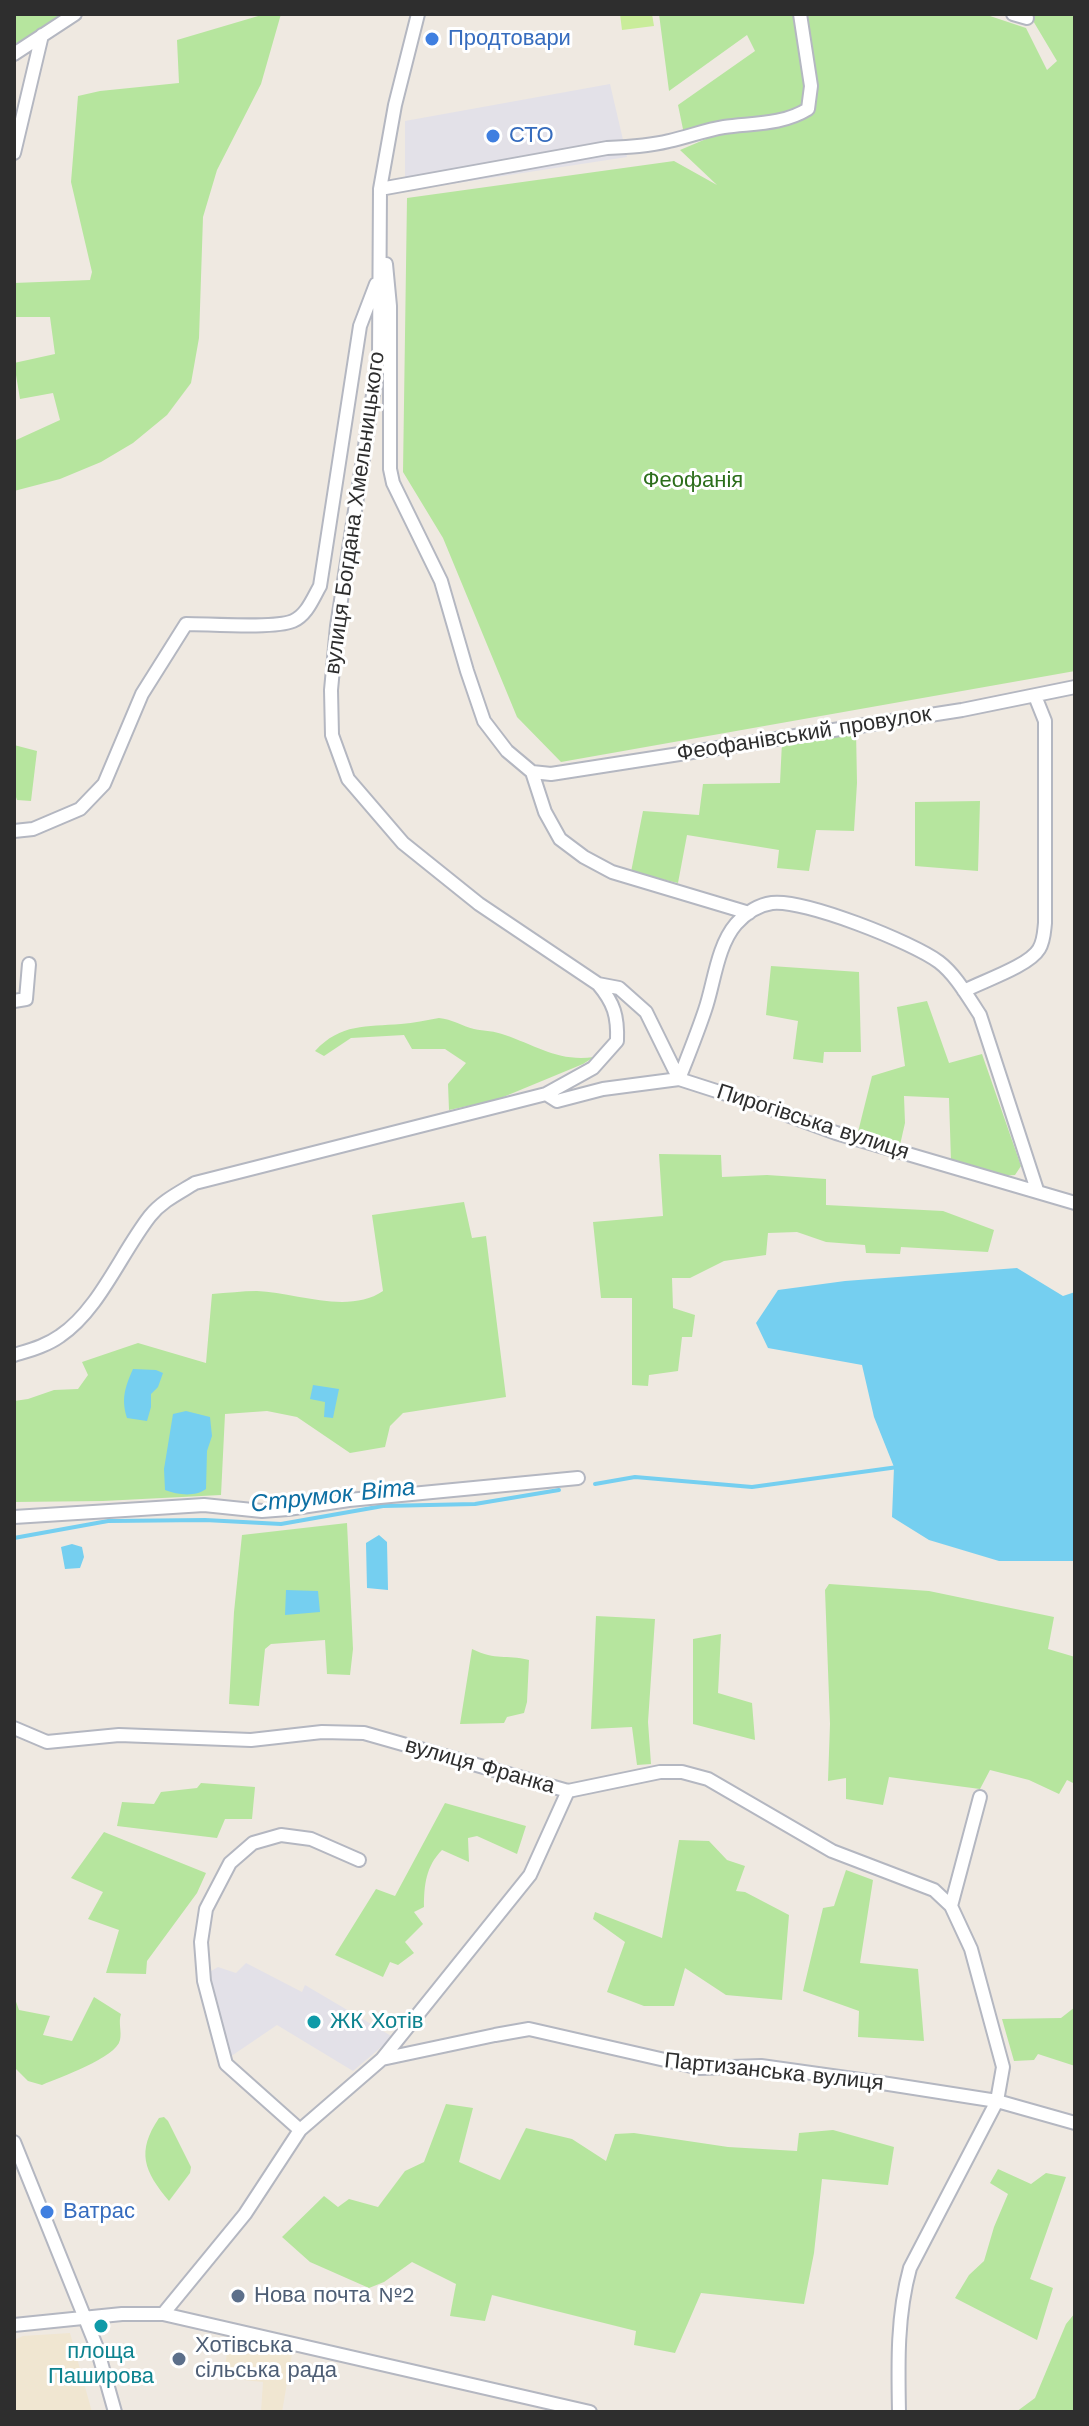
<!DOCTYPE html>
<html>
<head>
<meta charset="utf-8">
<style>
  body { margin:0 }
  #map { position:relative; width:1089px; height:2426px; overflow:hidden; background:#efe9e1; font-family:"Work Sans",sans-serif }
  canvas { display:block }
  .frame { position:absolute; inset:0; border:16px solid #2e2e2e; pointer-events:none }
</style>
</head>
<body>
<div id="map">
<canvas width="1089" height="2426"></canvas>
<div class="frame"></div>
</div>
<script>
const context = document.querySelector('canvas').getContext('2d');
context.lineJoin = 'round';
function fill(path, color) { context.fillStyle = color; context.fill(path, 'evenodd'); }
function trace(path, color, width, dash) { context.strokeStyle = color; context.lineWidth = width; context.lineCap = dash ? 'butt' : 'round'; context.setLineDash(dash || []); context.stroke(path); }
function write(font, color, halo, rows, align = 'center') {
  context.font = font + ' "Work Sans",sans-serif'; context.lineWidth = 6; context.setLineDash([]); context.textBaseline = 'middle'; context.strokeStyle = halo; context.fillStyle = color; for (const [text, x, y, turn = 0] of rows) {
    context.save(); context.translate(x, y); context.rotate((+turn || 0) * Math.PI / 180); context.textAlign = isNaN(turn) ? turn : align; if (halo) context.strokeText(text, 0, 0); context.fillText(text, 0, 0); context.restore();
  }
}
fill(new Path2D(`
  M 610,84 L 627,157 L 405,191 L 405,121 Z
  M 246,1963 L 302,1992 L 305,1985 L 393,2037 L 353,2071 L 277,2025 L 227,2059 L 206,1974 L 218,1967 L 236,1973 Z`), '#e3e1e8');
fill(new Path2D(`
  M 70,2333 L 92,2412 L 14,2412 L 14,2340 L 23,2336 Z
  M 228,2342 L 292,2354 L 282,2412 L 261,2412 L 263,2382 L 224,2378 Z`), '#f0e6d1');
fill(new Path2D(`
  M 14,14 L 68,14 L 14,53 Z
  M 265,14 L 281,14 L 261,84 L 217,170 L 203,217 L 199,338 L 191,383 L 167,415 L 133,443 L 101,462 L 60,479 L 14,491 L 14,441 L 60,420 L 53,393 L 20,399 L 14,363 L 55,354 L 50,317 L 14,317 L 14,283 L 90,280 L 92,272 L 71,182 L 78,96 L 100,91 L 179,83 L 177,40 Z
  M 659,14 L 984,14 L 1026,28 L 1047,70 L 1057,61 L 1029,14 L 1075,14 L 1075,671 L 561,762 L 517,717 L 443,538 L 403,472 L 407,198 L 674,161 L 717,185 L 680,150 L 732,128 L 684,134 L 678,105 L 755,51 L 747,35 L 669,91 Z
  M 856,730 L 857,783 L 854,831 L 816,830 L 809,871 L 777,868 L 779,850 L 687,835 L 678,883 L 631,872 L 643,811 L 699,815 L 703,784 L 780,783 L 782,742 Z
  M 14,745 L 37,751 L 31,801 L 17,800 L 14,791 Z
  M 980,801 L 978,871 L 915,866 L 915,802 Z
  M 771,966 L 859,972 L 861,1052 L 824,1052 L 823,1063 L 793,1059 L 798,1021 L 766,1015 Z
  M 927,1001 L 949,1063 L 982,1054 L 1021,1166 L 1015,1175 L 1000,1176 L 951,1161 L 949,1098 L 904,1096 L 905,1123 L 900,1145 L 858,1132 L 872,1076 L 905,1066 L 897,1007 Z
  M 439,1018 C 452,1019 462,1026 474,1029 C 484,1031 495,1031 505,1035 C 537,1046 559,1062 594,1057 L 583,1064 L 496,1100 L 449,1110 L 448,1084 L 466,1063 L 445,1049 L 412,1049 L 404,1035 L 351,1038 L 324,1056 L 315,1051 C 341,1023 366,1027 401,1024 C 414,1023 426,1020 439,1018 Z
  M 659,1154 L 721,1155 L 722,1177 L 767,1175 L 826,1179 L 826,1205 L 943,1211 L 994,1230 L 988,1252 L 901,1247 L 900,1254 L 866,1253 L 865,1245 L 826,1242 L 797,1232 L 768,1233 L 766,1255 L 724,1261 L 690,1278 L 672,1278 L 673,1308 L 695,1315 L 692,1337 L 682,1337 L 678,1371 L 649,1375 L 648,1386 L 632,1385 L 632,1298 L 601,1298 L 593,1222 L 663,1216 Z
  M 464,1202 L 472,1238 L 486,1236 L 506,1397 L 403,1413 L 390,1426 L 385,1447 L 350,1453 L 297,1417 L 267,1411 L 225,1414 L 221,1495 L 103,1501 L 14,1502 L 14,1401 L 28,1399 L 54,1390 L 78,1389 L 88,1375 L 82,1362 L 138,1343 L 206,1363 L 212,1294 C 227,1293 242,1291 257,1291 C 294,1292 348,1315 383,1291 L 372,1215 Z
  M 347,1523 L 353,1649 L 350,1675 L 327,1674 L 325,1640 L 271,1644 L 265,1649 L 259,1706 L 229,1704 L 234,1612 L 242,1535 Z
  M 829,1584 L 929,1591 L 1054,1617 L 1048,1649 L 1075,1657 L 1075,1784 L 1067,1780 L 1059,1794 L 1029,1780 L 990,1770 L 980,1789 L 889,1777 L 883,1805 L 846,1799 L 846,1778 L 828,1781 L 830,1724 L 825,1590 Z
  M 596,1616 L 655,1619 L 648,1722 L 651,1764 L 637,1765 L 632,1727 L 591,1729 Z
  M 721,1634 L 718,1693 L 752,1703 L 755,1740 L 693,1724 L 693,1639 Z
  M 472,1649 C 497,1661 505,1654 529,1660 L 527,1702 L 524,1713 L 507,1717 L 504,1723 L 460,1724 Z
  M 201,1783 L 255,1787 L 252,1819 L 225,1819 L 217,1838 L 117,1826 L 122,1802 L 154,1804 L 161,1792 L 197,1788 Z
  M 445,1803 L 526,1826 L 517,1854 L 477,1836 L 468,1838 L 469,1862 L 442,1850 C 426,1866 424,1885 424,1907 L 414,1912 L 423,1924 L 405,1942 L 414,1953 L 398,1965 L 390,1962 L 383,1977 L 335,1955 L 376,1889 L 395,1896 Z
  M 104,1832 L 206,1873 L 197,1893 L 147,1961 L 146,1974 L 106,1973 L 119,1930 L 88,1919 L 103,1892 L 71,1878 Z
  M 679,1840 L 709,1841 L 727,1860 L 745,1866 L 736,1891 L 745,1892 L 789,1915 L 782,2000 L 726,1995 L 685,1968 L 674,2006 L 644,2006 L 607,1992 L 625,1942 L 593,1919 L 595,1912 L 662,1938 Z
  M 846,1870 L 873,1880 L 860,1963 L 918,1969 L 924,2041 L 858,2037 L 859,2011 L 803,1991 L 823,1908 L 834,1906 Z
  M 14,1996 L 19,2010 L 50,2016 L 43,2035 L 72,2041 L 94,1997 L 121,2014 C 118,2023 122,2031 120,2040 C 116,2058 60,2077 42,2085 L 28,2081 L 14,2067 Z
  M 1075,2007 L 1075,2066 L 1038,2054 L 1034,2060 L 1014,2061 L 1002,2019 L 1061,2018 Z
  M 446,2104 L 473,2108 L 459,2162 L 500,2180 L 526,2128 L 572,2139 L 606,2161 L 615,2134 L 634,2133 L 728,2147 L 797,2151 L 799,2133 L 833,2130 L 894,2147 L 888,2185 L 822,2179 L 814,2253 L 804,2304 L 701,2293 L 675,2353 L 634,2345 L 636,2331 L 492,2295 L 485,2321 L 450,2316 L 456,2284 L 412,2262 L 384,2282 L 369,2288 L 310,2262 L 282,2237 L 324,2196 L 338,2207 L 349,2199 L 378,2207 L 405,2171 L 424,2162 Z
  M 164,2117 L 168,2121 L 191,2167 L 190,2173 L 169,2201 C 144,2171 136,2152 159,2118 Z
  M 998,2169 L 1031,2184 L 1046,2173 L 1066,2177 L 1030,2279 L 1053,2288 L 1037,2340 L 955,2298 L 969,2275 L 984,2261 L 994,2227 L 1008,2194 L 990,2183 Z
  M 1075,2313 L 1075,2412 L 1016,2412 L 1035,2398 L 1066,2324 Z`), '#b6e59e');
fill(new Path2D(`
  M 620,14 L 652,14 L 654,26 L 622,30 Z`), '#c9ec9a');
fill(new Path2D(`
  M 1017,1268 L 1063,1296 L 1075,1292 L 1075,1561 L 999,1561 L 929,1540 L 892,1517 L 894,1467 L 874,1417 L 862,1365 L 768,1348 L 756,1323 L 778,1290 L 845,1281 Z
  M 133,1369 L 156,1370 L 163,1373 L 158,1387 L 151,1394 L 151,1407 L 147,1421 L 127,1418 C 121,1399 125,1387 133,1369 Z
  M 313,1385 L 339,1389 L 333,1418 L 324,1417 L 325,1402 L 310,1399 Z
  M 186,1411 L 210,1417 L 212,1436 L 207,1451 L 206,1489 C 195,1497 178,1495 165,1490 L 164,1469 L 173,1414 Z
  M 379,1535 L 387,1542 L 388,1590 L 367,1588 L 366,1543 Z
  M 72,1544 L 82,1547 L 84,1557 L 80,1568 L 65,1569 L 61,1547 Z
  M 286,1590 L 318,1591 L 320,1612 L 285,1615 Z`), '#75cff0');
trace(new Path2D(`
  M 595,1484 L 635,1477 L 752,1487 L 898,1467
  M 14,1538 L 108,1521 L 205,1520 L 281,1524 L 383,1506 L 475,1504 L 559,1490`), '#75cff0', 4);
const minor = new Path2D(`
  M 1013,14 L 1027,18 L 1024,14
  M 14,54 L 75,14
  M 14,153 L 42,35
  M 380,189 L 607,148 C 629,147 649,146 669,141 C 688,137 705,130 724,127 C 753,123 782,125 808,109 L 811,86 L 800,14
  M 386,264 L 390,306 L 390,469 L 393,483 L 441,581 L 467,671 L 484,721 L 507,751 L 532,772 L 545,812 L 560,839 L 584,857 L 612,872 L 749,913
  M 532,772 L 551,774 L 962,710 L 1075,687
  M 14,831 L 33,829 L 80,809 L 104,784 L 142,694 L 186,624 C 209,624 274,629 293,621 C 307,615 313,598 320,586 L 360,326 L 376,284
  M 598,984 L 619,988 L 646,1012 L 679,1079 L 760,1105 L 836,1133 L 1075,1203
  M 964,991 C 983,981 1029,966 1039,949 C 1044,941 1044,932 1045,923 L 1045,721 L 1035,696
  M 14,1001 L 26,999 L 29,964
  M 546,1094 L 557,1101 L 603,1089 L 679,1079 C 688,1056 697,1034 705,1010 C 714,984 717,946 736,924 C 745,914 758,905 772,903 C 804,899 912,942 939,962 C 956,975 968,997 980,1015 L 1037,1190
  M 14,1355 C 30,1350 46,1346 60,1336 C 99,1310 121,1253 150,1216 C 162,1201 179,1193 195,1183 L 546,1094 L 593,1068 L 617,1041 C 618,1016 614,1003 598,984 L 479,904 L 403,843 L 348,779 L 332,735 L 331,690 L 337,626 L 379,356 L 380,189 L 395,105 L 418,14
  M 14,1517 L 204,1505 L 262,1511 L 288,1509 L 349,1500 L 578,1478
  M 14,1728 L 47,1742 L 119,1735 L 251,1740 L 322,1732 L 364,1733 L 568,1791 L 660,1772 L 682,1772 L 708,1779 L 832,1851 L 934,1890 L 951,1906 L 971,1949 L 1003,2067 L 997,2101 L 910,2268 C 897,2315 898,2363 899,2412
  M 951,1906 L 980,1797
  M 382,2059 L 530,1875 L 568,1791
  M 300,2130 L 226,2064 L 204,1981 L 201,1942 L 206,1909 L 230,1863 L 253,1843 L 281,1835 L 311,1839 L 359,1860
  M 14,2142 L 97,2348 L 115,2412
  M 163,2314 L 245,2214 L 300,2130 L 382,2059 L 495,2035 L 529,2029 L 700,2068 L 761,2066 L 882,2083 L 997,2101 L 1075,2123
  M 14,2325 L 122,2314 L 163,2314 L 590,2412`);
trace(minor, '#b4b7c1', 16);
trace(minor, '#fff', 12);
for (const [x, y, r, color] of [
  [432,39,8,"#3f7fe0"],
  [493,136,8,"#3f7fe0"],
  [314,2022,8,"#0f9aa8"],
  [47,2212,8,"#3f7fe0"],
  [238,2296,8,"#5c6f8a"],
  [101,2326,8,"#0f9aa8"],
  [179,2359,8,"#5c6f8a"]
]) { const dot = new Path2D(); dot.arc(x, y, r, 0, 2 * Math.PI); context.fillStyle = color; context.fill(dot); trace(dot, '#fff', 3); }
write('22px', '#366cbe', '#fff', [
  ["Продтовари",448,39],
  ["СТО",509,136],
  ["Ватрас",63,2212]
], 'left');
write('22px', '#2c6e1b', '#fff', [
  ["Феофанія",693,481]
]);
write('22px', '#2e2e2e', '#fff', [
  ["вулиця Богдана Хмельницького",355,513,-82],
  ["Феофанівський провулок",804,734,-9],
  ["Пирогівська вулиця",813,1122,18],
  ["вулиця Франка",480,1766,16],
  ["Партизанська вулиця",774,2072,6]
]);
write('22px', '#0d838f', '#fff', [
  ["ЖК Хотів",330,2022],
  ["площа",101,2352,"center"],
  ["Паширова",101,2377,"center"]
], 'left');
write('22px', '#4e5e75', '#fff', [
  ["Нова почта №2",254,2296],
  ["Хотівська",195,2346],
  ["сільська рада",195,2371]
], 'left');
write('italic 24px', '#0d6fa3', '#fff', [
  ["Струмок Віта",333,1496,-6]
]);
</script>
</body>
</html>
